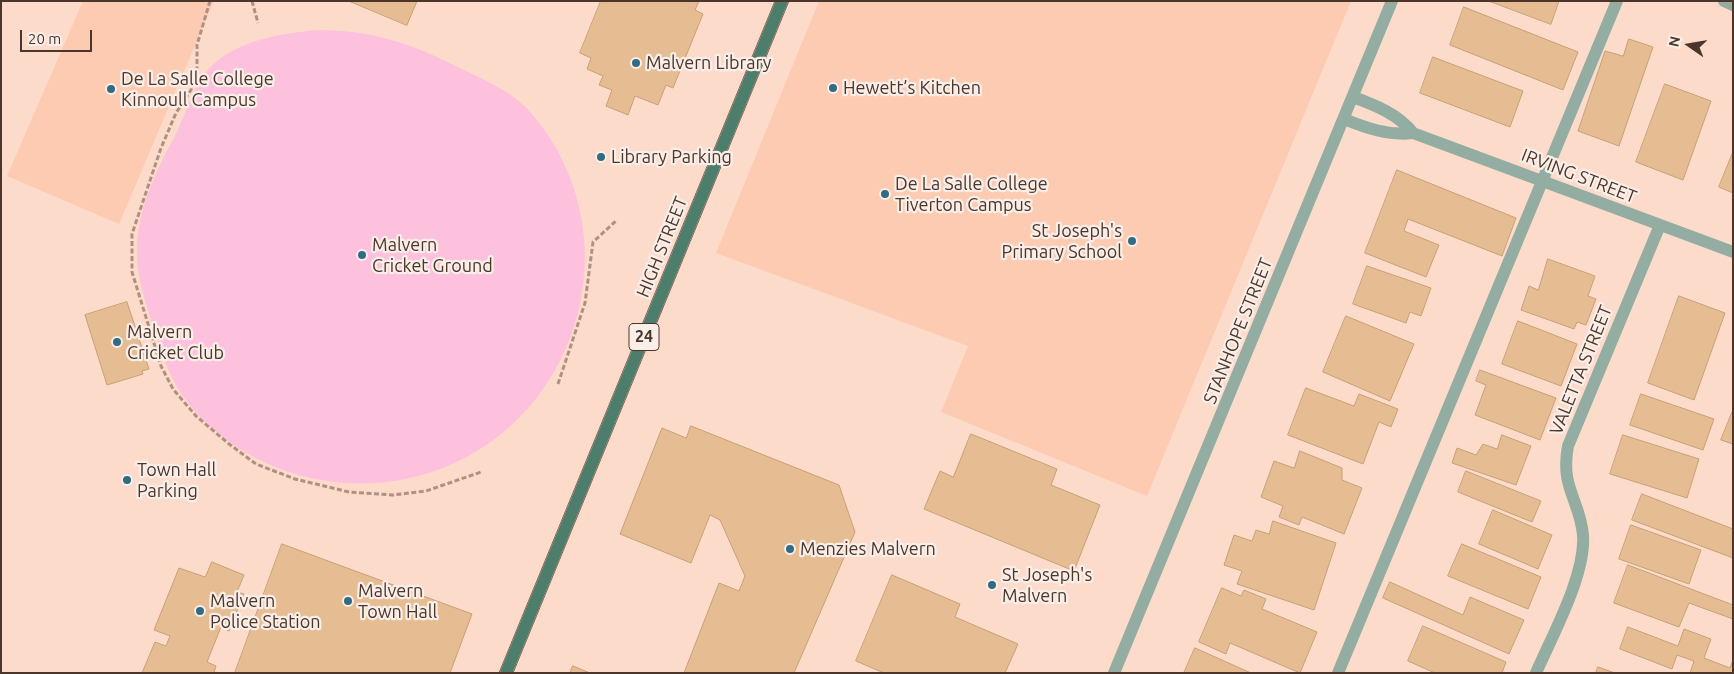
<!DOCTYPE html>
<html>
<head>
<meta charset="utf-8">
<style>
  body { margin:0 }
  #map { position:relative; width:1734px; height:674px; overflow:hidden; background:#fddbcb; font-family:Ubuntu,sans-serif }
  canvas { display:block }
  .frame { position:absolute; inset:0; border:2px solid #4c362b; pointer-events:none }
  .north { position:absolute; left:1664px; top:20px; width:50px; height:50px; -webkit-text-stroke:4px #f9eee8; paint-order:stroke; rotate:283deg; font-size:14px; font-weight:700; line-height:20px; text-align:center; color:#4c362b }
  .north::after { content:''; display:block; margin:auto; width:18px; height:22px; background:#4c362b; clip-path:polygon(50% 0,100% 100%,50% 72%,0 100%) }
  .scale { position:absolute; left:20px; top:30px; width:72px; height:22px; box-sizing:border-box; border:2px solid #4c362b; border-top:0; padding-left:6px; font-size:15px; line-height:18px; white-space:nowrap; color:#4c362b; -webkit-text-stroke:4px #f9eee8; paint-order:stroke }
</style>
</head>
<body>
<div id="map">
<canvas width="1734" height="674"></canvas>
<div class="frame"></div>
<div class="north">N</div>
<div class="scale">20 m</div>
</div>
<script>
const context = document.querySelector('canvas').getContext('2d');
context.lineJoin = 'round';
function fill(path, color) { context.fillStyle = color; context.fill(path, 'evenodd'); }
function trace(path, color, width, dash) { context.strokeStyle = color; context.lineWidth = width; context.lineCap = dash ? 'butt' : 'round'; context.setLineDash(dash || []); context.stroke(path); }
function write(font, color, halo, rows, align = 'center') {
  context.font = font + ' Ubuntu,sans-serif'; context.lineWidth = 4.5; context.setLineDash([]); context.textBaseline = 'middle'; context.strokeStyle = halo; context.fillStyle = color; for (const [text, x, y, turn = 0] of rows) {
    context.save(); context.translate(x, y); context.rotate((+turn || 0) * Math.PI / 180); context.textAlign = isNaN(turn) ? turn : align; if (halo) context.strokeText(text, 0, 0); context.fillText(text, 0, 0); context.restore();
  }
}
fill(new Path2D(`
  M 83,1 L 214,1 L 119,224 L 7,176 Z
  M 819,1 L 1351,1 L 1147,496 L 941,412 L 968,346 L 716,253 Z`), '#fdcbb2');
fill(new Path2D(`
  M 317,30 C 365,29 411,43 454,65 C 480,78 513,91 532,114 C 643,245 570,450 400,480 C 323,494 239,466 189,404 C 169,380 160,349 151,320 C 143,295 135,269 137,243 C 140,205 157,168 175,136 C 183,120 196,83 206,72 C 233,40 279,34 317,30 Z`), '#fdc1de');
const building = new Path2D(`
  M 349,1 L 417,1 L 407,25 Z
  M 601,1 L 699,1 L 695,10 L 703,14 L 673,88 L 666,85 L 658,105 L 635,96 L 628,115 L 606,106 L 612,90 L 599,85 L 603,76 L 587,69 L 591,58 L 580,53 Z
  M 1489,1 L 1559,1 L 1551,24 Z
  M 1464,7 L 1578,52 L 1563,90 L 1450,45 Z
  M 1629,39 L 1653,47 L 1619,146 L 1578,131 L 1605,51 L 1623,56 Z
  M 1433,57 L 1523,91 L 1510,127 L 1420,93 Z
  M 1665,84 L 1711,101 L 1683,180 L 1636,162 Z
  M 1733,152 L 1733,193 L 1719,187 Z
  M 1397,170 L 1516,218 L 1502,256 L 1408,219 L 1404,231 L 1439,245 L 1426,277 L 1365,253 Z
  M 1548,259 L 1595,276 L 1588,296 L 1596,299 L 1586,325 L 1577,322 L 1574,329 L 1521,310 L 1529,286 L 1538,290 Z
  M 1367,266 L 1431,288 L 1421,316 L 1410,312 L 1406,323 L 1353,304 Z
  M 1679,296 L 1725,313 L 1694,400 L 1648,383 Z
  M 127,302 L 149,369 L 142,371 L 143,374 L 107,385 L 85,315 Z
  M 1346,316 L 1414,344 L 1390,401 L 1323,372 Z
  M 1518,321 L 1577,344 L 1561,386 L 1502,364 Z
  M 1480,370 L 1556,398 L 1540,440 L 1475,415 L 1486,385 L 1476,381 Z
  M 1306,388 L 1354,406 L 1359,394 L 1398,409 L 1391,427 L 1379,422 L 1363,464 L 1288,435 Z
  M 1641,394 L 1714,419 L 1703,450 L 1630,425 Z
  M 1733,410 L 1733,444 L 1721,440 Z
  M 691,426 L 839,485 L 855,532 L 794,673 L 684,673 L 719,583 L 739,591 L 745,576 L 720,520 L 710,515 L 691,563 L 620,534 L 662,428 L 686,438 Z
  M 971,434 L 1057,469 L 1051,485 L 1100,505 L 1074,571 L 924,509 L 940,471 L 953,477 Z
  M 1502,435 L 1531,446 L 1516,485 L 1452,463 L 1457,448 L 1476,455 L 1483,444 L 1497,449 Z
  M 1623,435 L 1699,459 L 1687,498 L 1610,474 Z
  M 1300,451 L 1342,468 L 1342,480 L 1362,488 L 1344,534 L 1302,517 L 1299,525 L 1279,517 L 1283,506 L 1261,497 L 1274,461 L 1294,468 Z
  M 1466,471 L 1541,501 L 1532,522 L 1458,492 Z
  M 1642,494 L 1733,529 L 1733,558 L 1632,520 Z
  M 1493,510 L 1552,535 L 1538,569 L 1479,544 Z
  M 1273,521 L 1336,543 L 1314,610 L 1237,584 L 1242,571 L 1224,565 L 1234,535 L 1252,541 L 1256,530 L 1269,534 Z
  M 1631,525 L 1701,550 L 1689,584 L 1619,559 Z
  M 282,544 L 472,614 L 450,673 L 235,673 Z
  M 1462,544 L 1541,577 L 1528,609 L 1448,576 Z
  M 212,562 L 244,575 L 237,592 L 244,594 L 229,631 L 221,627 L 207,662 L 216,666 L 214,673 L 142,673 L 155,642 L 166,646 L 170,636 L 154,630 L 179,568 L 205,577 Z
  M 1628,565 L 1733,605 L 1733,619 L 1689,603 L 1679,627 L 1614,603 Z
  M 892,575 L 960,604 L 955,617 L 1018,644 L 1005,673 L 884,673 L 856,661 Z
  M 1390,582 L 1463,615 L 1470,597 L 1524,620 L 1509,654 L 1383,598 Z
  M 1222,588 L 1241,596 L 1244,590 L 1266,599 L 1262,609 L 1317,632 L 1300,673 L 1230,643 L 1226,654 L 1199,642 Z
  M 1423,626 L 1506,662 L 1502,673 L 1435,673 L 1408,661 Z
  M 1628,627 L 1678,646 L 1684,629 L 1711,639 L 1704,658 L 1730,668 L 1733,660 L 1733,673 L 1690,673 L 1694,661 L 1677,655 L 1672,669 L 1620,649 Z
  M 1195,648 L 1251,673 L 1184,673 Z
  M 573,666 L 590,673 L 570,673 Z
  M 1598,667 L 1615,673 L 1596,673 Z`);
fill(building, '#e6bd93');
trace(building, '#c7a076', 1);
trace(new Path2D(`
  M 210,1 L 197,45 L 197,68 L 191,90 L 176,113 L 161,148 L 132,234 L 132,272 L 161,366 L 173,389 L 196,416 L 229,444 L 256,464 L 295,479 L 349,492 L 393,495 L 426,491 L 481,472
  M 252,1 L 258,23
  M 558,384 L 585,303 L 593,242 L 617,220`), '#ae9183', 3, [5, 2.5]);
trace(new Path2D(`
  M 1724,1 L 1733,5
  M 1353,97 C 1375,105 1398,114 1413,133
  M 1344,119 C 1366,128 1389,136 1413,133 L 1733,252
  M 1114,673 L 1392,1
  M 1338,673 L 1617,1
  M 1536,673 C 1552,636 1586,575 1583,535 C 1580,500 1560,488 1568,446 L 1660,225`), '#93ada2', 12);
trace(new Path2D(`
  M 506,673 L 782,1`), '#4d7e6b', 12);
trace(new Path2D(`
  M 499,673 L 775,1
  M 513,673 L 789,1`), '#7b6256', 1);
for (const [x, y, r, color] of [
  [636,63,5,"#316c84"],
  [833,88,5,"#316c84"],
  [111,89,5,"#316c84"],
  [601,157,5,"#316c84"],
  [885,194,5,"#316c84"],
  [1132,241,5,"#316c84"],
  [362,255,5,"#316c84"],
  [117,342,5,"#316c84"],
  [127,480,5,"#316c84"],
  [790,549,5,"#316c84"],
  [992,585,5,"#316c84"],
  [348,601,5,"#316c84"],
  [200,611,5,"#316c84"]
]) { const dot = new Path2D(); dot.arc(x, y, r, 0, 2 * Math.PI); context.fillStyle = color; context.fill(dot); trace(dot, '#f9eee8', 2); }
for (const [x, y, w] of [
  [644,337,30]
]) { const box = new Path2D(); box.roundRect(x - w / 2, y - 13.5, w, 27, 4); context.fillStyle = '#f9eee8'; context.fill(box); trace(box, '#4c362b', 1); }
write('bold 16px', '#4c362b', null, [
  ["24",644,337]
]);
write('18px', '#4c362b', '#f9eee8', [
  ["Malvern Library",646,63],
  ["De La Salle College",121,79],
  ["Kinnoull Campus",121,100],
  ["Hewett’s Kitchen",843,88],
  ["Library Parking",611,157],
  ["De La Salle College",895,184],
  ["Tiverton Campus",895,205],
  ["St Joseph's",1122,231,"right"],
  ["Primary School",1122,252,"right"],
  ["Malvern",372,245],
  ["Cricket Ground",372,266],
  ["Malvern",127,332],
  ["Cricket Club",127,353],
  ["Town Hall",137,470],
  ["Parking",137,491],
  ["Menzies Malvern",800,549],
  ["St Joseph's",1002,575],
  ["Malvern",1002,596],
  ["Malvern",358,591],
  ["Town Hall",358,612],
  ["Malvern",210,601],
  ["Police Station",210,622]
], 'left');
write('18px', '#4c362b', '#f9eee8', [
  ["IRVING STREET",1579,176,21],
  ["HIGH STREET",662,247,-68],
  ["STANHOPE STREET",1238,331,-68],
  ["VALETTA STREET",1581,370,-68]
]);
</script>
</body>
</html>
